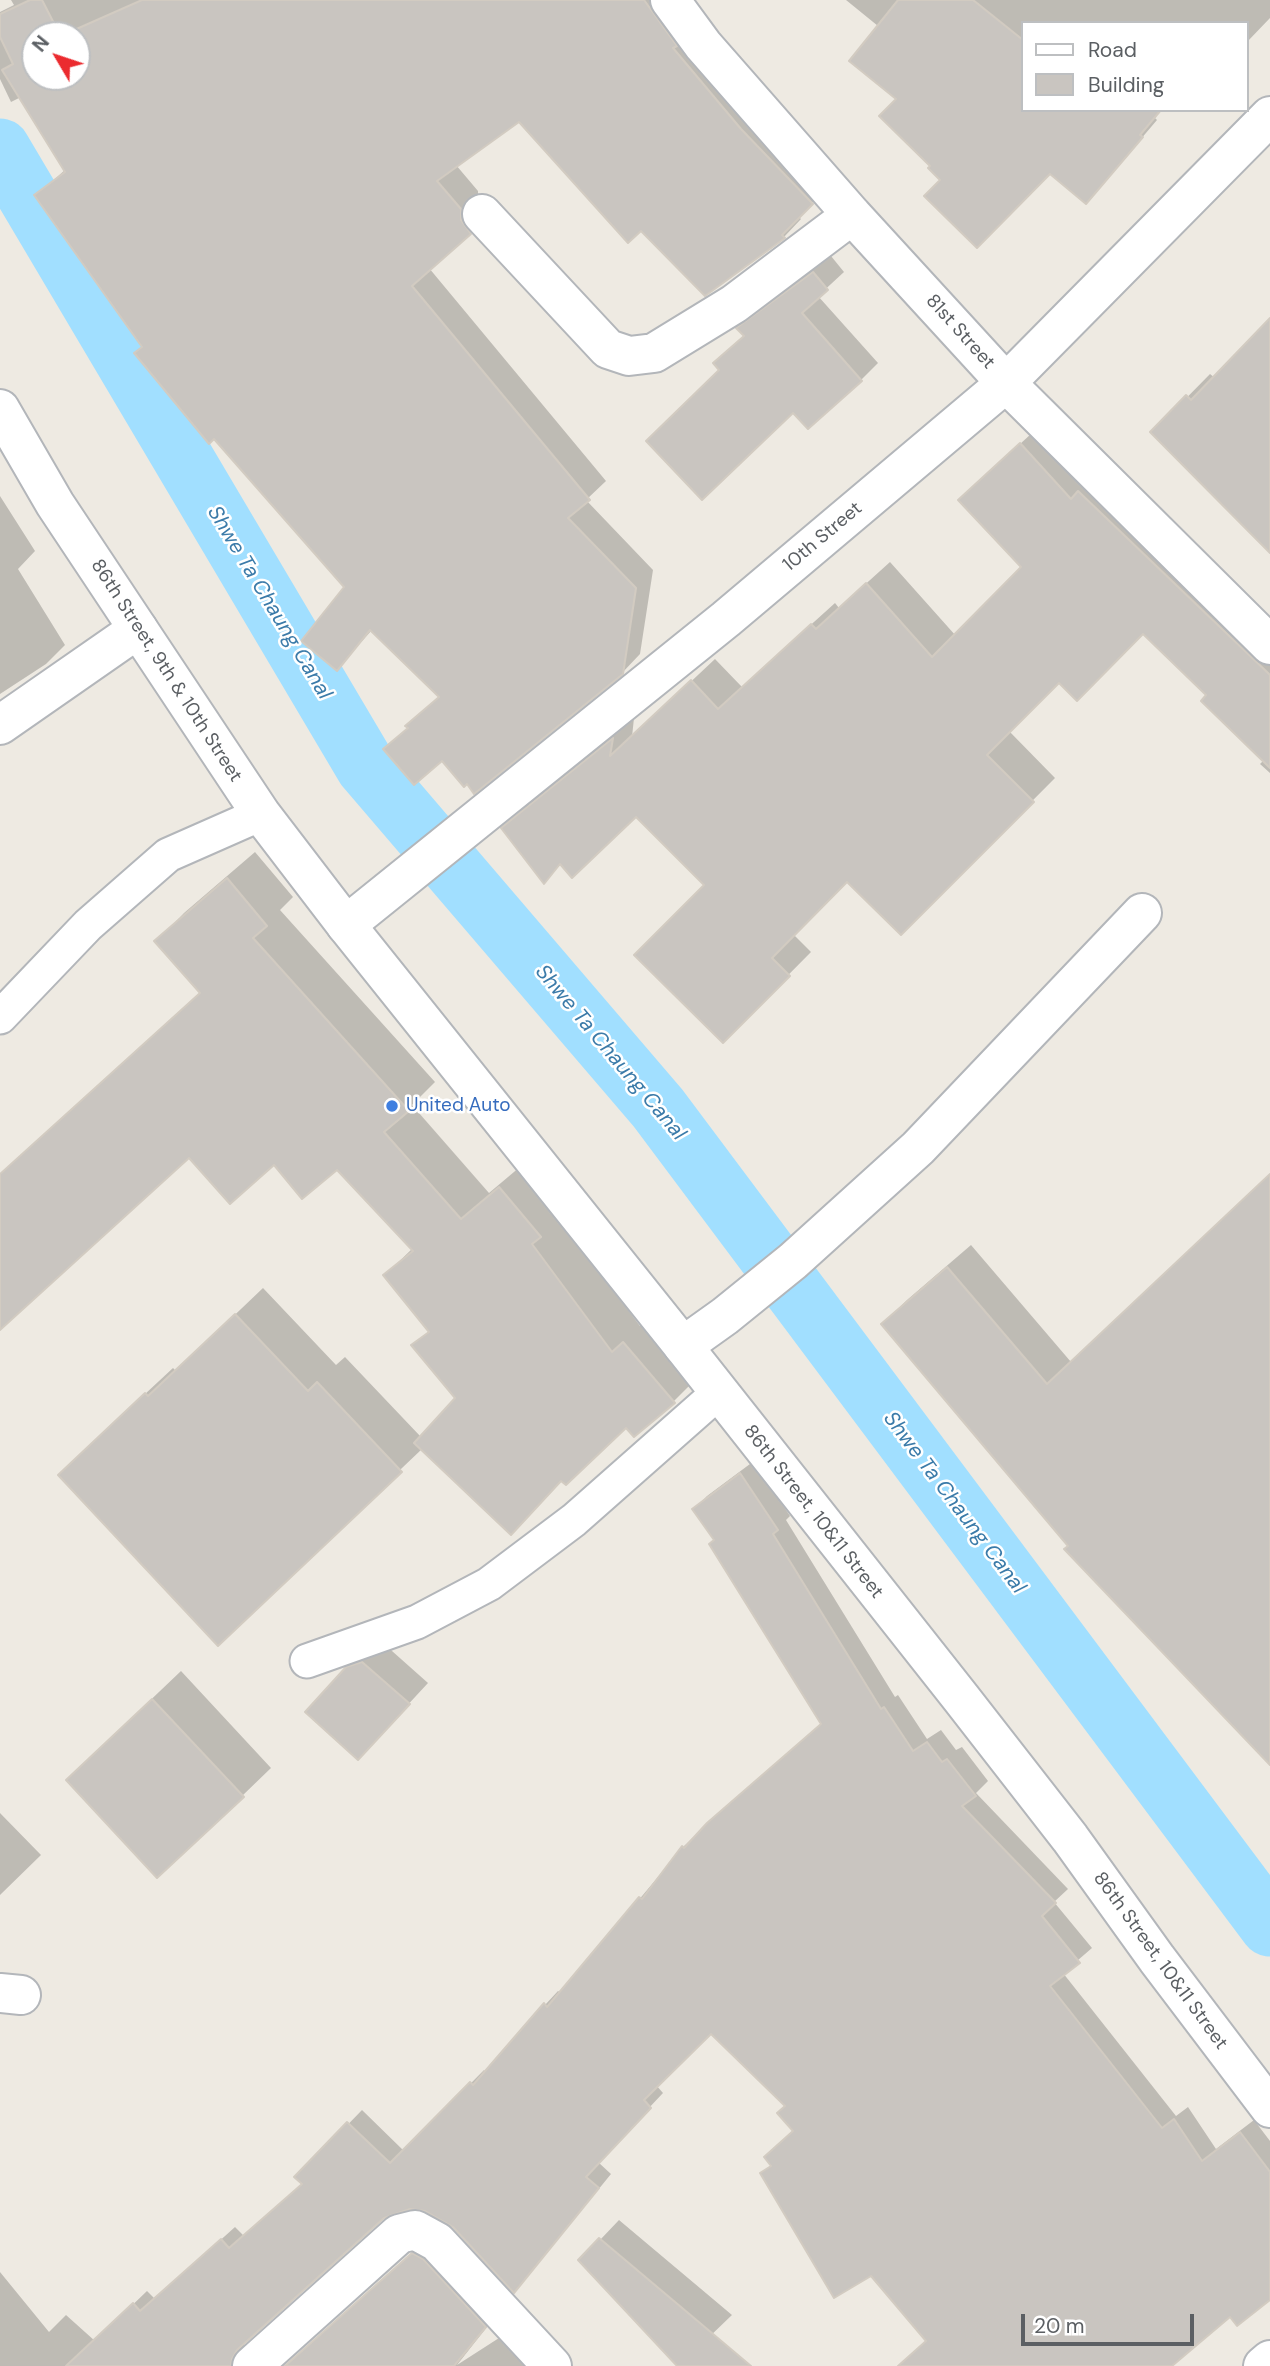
<!DOCTYPE html>
<html>
<head>
<meta charset="utf-8">
<style>
	body { margin:0 }
	#map { position:relative; width:1270px; height:2366px; overflow:hidden; background:#eeeae2; font-family:"DM Sans",sans-serif }
	canvas { display:block }
	.legend { position:absolute; left:1021px; top:21px; width:228px; height:91px; box-sizing:border-box; background:#fff; border:2px solid #bdbfc1; margin:0; padding:9px 12px; list-style:none; font-size:21px; color:#5b5f63 }
	.legend li { display:flex; align-items:center; gap:14px; height:35px }
	.legend b { width:35px; border:2px solid #bdbfc1 }
	.north { position:absolute; left:21px; top:21px; width:70px; height:70px; box-sizing:border-box; background:#fff; border:2px solid #bdbfc1; border-radius:50%; rotate:309deg; font-size:19px; font-weight:700; line-height:28px; text-align:center; color:#5b5f63 }
	.north::after { content:''; display:block; margin:auto; width:24px; height:32px; background:#eb2b2f; clip-path:polygon(50% 0,100% 100%,50% 72%,0 100%) }
	.scale { position:absolute; left:1021px; top:2314px; width:173px; height:32px; box-sizing:border-box; border:4px solid #5b5f63; border-top:0; padding-left:9px; font-size:21px; line-height:24px; white-space:nowrap; color:#5b5f63; -webkit-text-stroke:5px #fff; paint-order:stroke }
</style>
</head>
<body>
<div id="map">
<canvas width="1270" height="2366"></canvas>
<ul class="legend">
<li><b style="height:9px;background:#fff"></b>Road</li>
<li><b style="height:19px;background:#c9c5c0"></b>Building</li>
</ul>
<div class="north">N</div>
<div class="scale">20 m</div>
</div>
<script>
const g = document.querySelector('canvas').getContext('2d');
g.lineJoin = 'round';
function paint(path, color) {
  g.fillStyle = color;
  g.fill(path, 'evenodd');
}
function stroke(path, color, width, dash) {
  g.strokeStyle = color;
  g.lineWidth = width;
  g.lineCap = dash ? 'butt' : 'round';
  g.setLineDash(dash || []);
  g.stroke(path);
}
function drawText(font, color, halo, rows, align = 'center') {
  g.font = font + ' "DM Sans",sans-serif';
  g.lineWidth = 5;
  g.setLineDash([]);
  g.textBaseline = 'middle';
  g.strokeStyle = halo;
  g.fillStyle = color;
  for (const [text, x, y, turn = 0] of rows) {
    g.save();
    g.translate(x, y);
    g.rotate((+turn || 0) * Math.PI / 180);
    g.textAlign = isNaN(turn) ? turn : align;
    if (halo) g.strokeText(text, 0, 0);
    g.fillText(text, 0, 0);
    g.restore();
  }
}
const shadow = new Path2D(`
	M 11,0 L 675,0 L 830,185 L 798,216 L 801,219 L 784,237 L 641,229 L 519,119 L 456,165 L 478,191 L 478,201 L 488,215 L 429,268 L 606,481 L 586,500 L 653,570 L 640,654 L 622,673 L 442,759 L 386,749 L 441,695 L 372,630 L 337,669 L 346,587 L 168,352 L 37,195 L 66,169 L 21,97 L 11,102 L 0,79 L 0,12 L 14,5 ZM 35,35 L 77,35 L 77,77 L 35,77 Z
	M 846,0 L 1270,0 L 1270,18 L 1247,42 L 1247,23 L 1023,23 L 1023,110 L 1161,110 L 1155,118 L 1157,120 L 1101,186 L 1050,172 L 942,180 L 932,166 L 899,99 L 878,26 Z
	M 831,256 L 844,272 L 818,296 L 878,363 L 861,380 L 793,410 L 721,370 L 715,363 L 745,335 L 739,328 L 755,312 Z
	M 1270,320 L 1270,548 L 1153,432 L 1210,374 L 1215,378 Z
	M 1044,422 L 1270,630 L 1270,773 L 1260,764 L 1264,760 L 1233,732 L 1234,730 L 1209,695 L 1143,632 L 1059,680 L 1009,731 L 1055,778 L 901,933 L 848,880 L 793,934 L 811,952 L 723,1041 L 707,885 L 636,814 L 561,864 L 544,881 L 503,828 L 526,806 L 634,718 L 632,737 L 715,659 L 742,687 L 835,603 L 839,608 L 890,562 L 956,636 L 1024,567 L 983,478 Z
	M 0,496 L 35,551 L 18,569 L 65,645 L 46,664 L 0,694 Z
	M 255,852 L 293,897 L 280,910 L 435,1082 L 412,1105 L 489,1193 L 527,1161 L 559,1217 L 640,1326 L 651,1316 L 701,1374 L 674,1401 L 627,1425 L 562,1479 L 422,1449 L 218,1643 L 87,1448 L 173,1368 L 176,1371 L 263,1288 L 336,1365 L 345,1357 L 421,1437 L 457,1398 L 414,1346 L 430,1330 L 385,1275 L 413,1248 L 338,1168 L 189,1156 L 0,1328 L 0,1174 L 201,992 L 157,941 L 184,913 Z
	M 1270,1175 L 1270,1762 L 1070,1546 L 883,1324 L 907,1300 L 971,1245 L 1071,1362 Z
	M 754,1461 L 790,1516 L 786,1520 L 895,1697 L 898,1695 L 927,1739 L 941,1730 L 956,1750 L 962,1747 L 988,1781 L 976,1793 L 1068,1889 L 1054,1902 L 1092,1948 L 1063,1973 L 1176,2116 L 1188,2107 L 1216,2149 L 1254,2120 L 1270,2141 L 1270,2286 L 1231,2315 L 1172,2366 L 900,2366 L 927,2341 L 872,2273 L 762,2174 L 772,2164 L 794,2130 L 787,2106 L 711,2032 L 656,2085 L 663,2093 L 598,2162 L 611,2174 L 527,2277 L 514,2290 L 449,2221 L 426,2209 L 411,2207 L 384,2216 L 248,2337 L 244,2345 L 244,2357 L 248,2366 L 0,2366 L 0,2272 L 49,2332 L 66,2315 L 95,2341 L 147,2291 L 155,2299 L 235,2227 L 244,2236 L 304,2184 L 297,2177 L 362,2110 L 404,2151 L 484,2070 L 486,2072 L 545,2005 L 558,1991 L 561,1993 L 683,1847 L 722,1810 L 822,1723 L 716,1539 L 694,1509 L 707,1496 Z
	M 383,1643 L 428,1683 L 378,1737 L 348,1669 L 369,1648 Z
	M 181,1671 L 271,1768 L 242,1796 L 96,1752 Z
	M 0,1813 L 41,1855 L 0,1895 Z
	M 619,2220 L 732,2315 L 679,2366 L 581,2260 Z
	M 427,2241 L 498,2313 L 457,2365 L 513,2329 L 550,2366 L 286,2366 Z`);
const canal = new Path2D(`
	M 0,149 L 366,767 L 658,1108 L 1270,1926`);
const building = new Path2D(`
	M 30,0 L 42,0 L 60,35 L 35,35 L 35,77 L 77,77 L 77,35 L 63,35 L 142,0 L 644,0 L 677,46 L 673,48 L 741,129 L 813,204 L 782,235 L 785,238 L 705,296 L 641,231 L 628,243 L 519,122 L 437,181 L 461,209 L 461,220 L 471,234 L 412,286 L 590,500 L 568,518 L 636,588 L 623,674 L 474,794 L 467,784 L 464,787 L 442,761 L 414,785 L 383,749 L 408,728 L 405,726 L 439,697 L 370,630 L 337,671 L 301,641 L 344,587 L 214,439 L 209,444 L 134,353 L 142,347 L 34,195 L 65,172 L 2,70 L 13,64 L 0,37 L 0,14 Z
	M 898,0 L 973,0 L 1023,40 L 1023,110 L 1161,110 L 1140,135 L 1143,137 L 1086,204 L 1050,174 L 977,248 L 924,196 L 940,180 L 928,168 L 930,166 L 879,116 L 896,99 L 849,61 Z
	M 813,272 L 828,290 L 802,313 L 862,381 L 808,429 L 793,413 L 702,500 L 646,441 L 719,370 L 713,363 L 744,336 L 736,328 Z
	M 1270,318 L 1270,553 L 1150,432 L 1186,395 L 1191,400 Z
	M 1020,443 L 1071,499 L 1078,491 L 1270,675 L 1270,768 L 1201,701 L 1206,695 L 1143,634 L 1077,701 L 1059,683 L 987,755 L 1034,802 L 901,935 L 847,882 L 772,958 L 790,976 L 723,1043 L 634,955 L 704,885 L 636,817 L 572,878 L 560,864 L 544,884 L 501,828 L 613,738 L 610,756 L 691,680 L 718,709 L 811,624 L 816,629 L 866,583 L 932,657 L 1021,567 L 958,500 Z
	M 227,878 L 267,926 L 253,938 L 409,1111 L 384,1132 L 461,1219 L 499,1187 L 541,1237 L 532,1244 L 612,1352 L 623,1342 L 675,1403 L 634,1437 L 626,1428 L 566,1485 L 561,1481 L 511,1535 L 414,1443 L 455,1398 L 411,1345 L 429,1332 L 383,1275 L 413,1251 L 337,1170 L 302,1199 L 274,1165 L 230,1204 L 189,1158 L 0,1330 L 0,1174 L 200,993 L 154,941 Z
	M 1270,1174 L 1270,1765 L 1064,1549 L 1068,1546 L 881,1324 L 947,1267 L 1047,1384 Z
	M 235,1314 L 308,1391 L 317,1382 L 402,1472 L 218,1646 L 58,1475 L 145,1393 L 148,1396 Z
	M 740,1473 L 778,1530 L 773,1534 L 881,1709 L 884,1707 L 913,1751 L 927,1742 L 942,1762 L 947,1759 L 976,1796 L 962,1806 L 1056,1903 L 1042,1916 L 1080,1963 L 1050,1986 L 1162,2128 L 1174,2119 L 1202,2161 L 1240,2132 L 1270,2172 L 1270,2300 L 1237,2326 L 1230,2317 L 1172,2366 L 898,2366 L 926,2341 L 871,2276 L 834,2298 L 760,2173 L 771,2166 L 764,2157 L 793,2131 L 777,2113 L 785,2106 L 711,2034 L 644,2100 L 651,2108 L 586,2177 L 599,2188 L 514,2293 L 453,2227 L 425,2211 L 410,2209 L 384,2218 L 237,2350 L 232,2359 L 231,2366 L 66,2366 L 133,2303 L 140,2311 L 221,2239 L 229,2248 L 302,2184 L 294,2177 L 347,2122 L 390,2163 L 470,2082 L 473,2085 L 544,2003 L 547,2007 L 639,1897 L 642,1899 L 682,1846 L 684,1848 L 707,1823 L 821,1724 L 709,1544 L 714,1540 L 692,1509 Z
	M 362,1662 L 410,1704 L 358,1760 L 305,1712 L 346,1667 Z
	M 152,1699 L 244,1797 L 157,1878 L 66,1780 Z
	M 599,2238 L 751,2366 L 677,2366 L 578,2260 Z
	M 412,2253 L 423,2259 L 486,2327 L 454,2366 L 285,2366 Z`);
const service = new Path2D(`
	M 0,1017 L 88,925 L 168,855 L 261,814
	M 307,1661 L 417,1622 L 489,1584 L 574,1520 L 719,1392`);
const minor = new Path2D(`
	M 670,0 L 703,45 L 852,215 L 1006,383 L 1270,645
	M 482,214 L 608,349 L 629,356 L 654,353 L 734,304 L 852,215
	M 0,725 L 138,629
	M 346,925 L 726,619 L 1006,383 L 1270,116
	M 683,1346 L 725,1316 L 793,1261 L 918,1148 L 1142,913
	M 0,1993 L 21,1995
	M 252,2366 L 399,2234 L 415,2230 L 437,2242 L 552,2366
	M 1263,2366 L 1270,2360`);
const tertiary = new Path2D(`
	M 0,409 L 55,504 L 261,814 L 346,925 L 683,1346 L 961,1698 L 1070,1838 L 1157,1959 L 1270,2108`);
const markers = [
	[392,1106,7,"#3f7fe0"]
];
const streetNames = [
	["81st Street",960,332,48],
	["10th Street",823,537,-40],
	["86th Street, 9th & 10th Street",166,671,57],
	["86th Street, 10&11 Street",813,1512,52],
	["86th Street, 10&11 Street",1160,1961,54]
];
const shopNames = [
	["United Auto",406,1106]
];
const waterNames = [
	["Shwe Ta Chaung Canal",269,603,59],
	["Shwe Ta Chaung Canal",610,1053,50],
	["Shwe Ta Chaung Canal",954,1503,53]
];
paint(shadow, '#0003');
stroke(canal, '#a1dfff', 61);
paint(building, '#c9c5c0');
stroke(building, '#d2cbc1', 2);
stroke(service, '#b3b6ba', 37);
stroke(minor, '#b3b6ba', 42);
stroke(tertiary, '#b3b6ba', 42);
stroke(service, '#fff', 33);
stroke(minor, '#fff', 38);
stroke(tertiary, '#fff', 38);
for (const [x, y, r, color] of markers) {
  const dot = new Path2D();
  dot.arc(x, y, r, 0, 2 * Math.PI);
  g.fillStyle = color;
  g.fill(dot);
  stroke(dot, '#fff', 2.5);
}
drawText('19px', '#5b5f63', '#fff', streetNames);
drawText('19px', '#366cbe', '#fff', shopNames, 'left');
drawText('italic 21px', '#3b7ba9', '#fff', waterNames);
</script>
</body>
</html>
